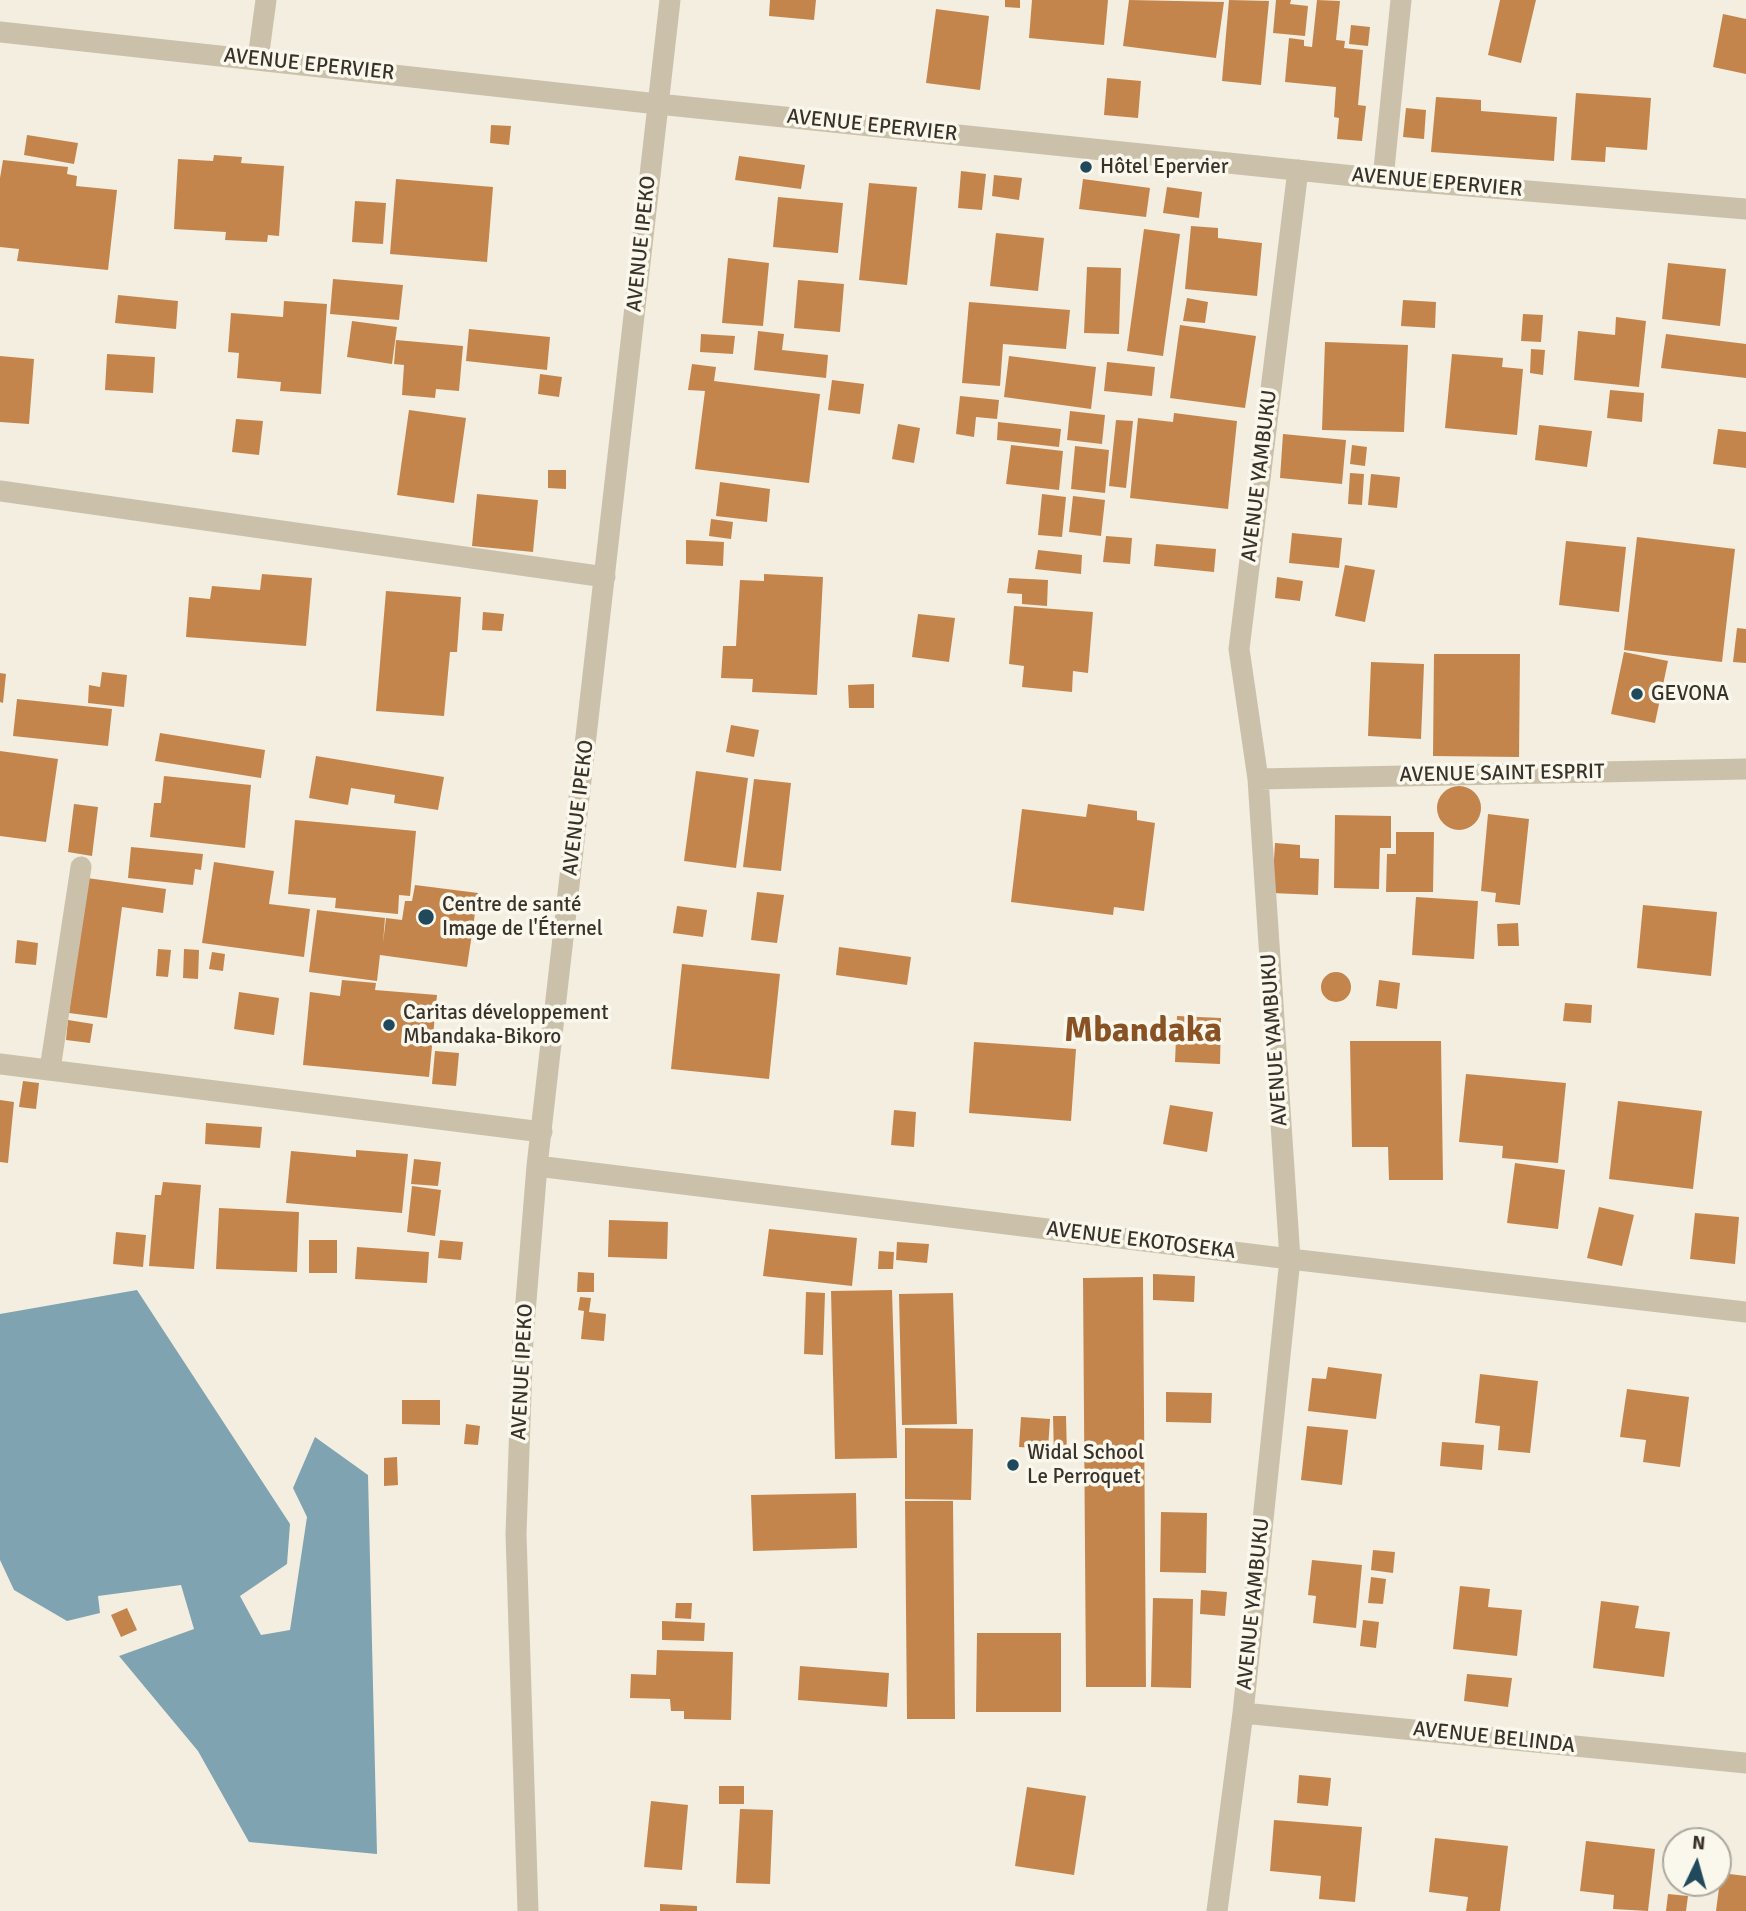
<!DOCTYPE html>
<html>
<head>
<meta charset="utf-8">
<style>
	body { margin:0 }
	#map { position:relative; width:1746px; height:1911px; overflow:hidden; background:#f3eee0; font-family:Signika,sans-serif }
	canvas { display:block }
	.north { position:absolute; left:1662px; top:1827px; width:70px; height:70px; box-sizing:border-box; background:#faf7ec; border:2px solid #ada89e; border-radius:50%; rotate:5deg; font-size:19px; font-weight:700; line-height:28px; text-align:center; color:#39322a }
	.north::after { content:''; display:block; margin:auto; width:24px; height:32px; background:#20495b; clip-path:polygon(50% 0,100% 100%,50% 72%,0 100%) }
</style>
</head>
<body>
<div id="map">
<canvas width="1746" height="1911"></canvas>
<div class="north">N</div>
</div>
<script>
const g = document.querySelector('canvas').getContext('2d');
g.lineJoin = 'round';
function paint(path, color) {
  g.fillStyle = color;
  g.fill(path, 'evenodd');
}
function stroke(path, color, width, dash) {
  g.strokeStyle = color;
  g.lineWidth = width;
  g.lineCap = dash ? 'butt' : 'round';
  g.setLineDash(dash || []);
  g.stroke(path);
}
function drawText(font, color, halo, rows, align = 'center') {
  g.font = font + ' Signika,sans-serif';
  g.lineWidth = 7;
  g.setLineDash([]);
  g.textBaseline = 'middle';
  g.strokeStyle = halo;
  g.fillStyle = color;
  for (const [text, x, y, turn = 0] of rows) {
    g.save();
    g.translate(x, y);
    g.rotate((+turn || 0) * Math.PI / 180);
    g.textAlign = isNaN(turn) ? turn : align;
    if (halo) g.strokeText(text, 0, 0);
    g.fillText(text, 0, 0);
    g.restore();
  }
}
const water = new Path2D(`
	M 137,1290 L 290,1524 L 287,1564 L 240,1596 L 261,1635 L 290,1630 L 307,1517 L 293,1488 L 315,1437 L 368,1475 L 377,1854 L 249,1842 L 198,1751 L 119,1656 L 194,1629 L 181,1585 L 98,1596 L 100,1613 L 67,1621 L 14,1590 L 0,1560 L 0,1314 Z`);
const building = new Path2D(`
	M 770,0 L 816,0 L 814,20 L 769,16 Z
	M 1005,0 L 1020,0 L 1020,8 L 1005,7 Z
	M 1032,0 L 1108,0 L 1104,45 L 1029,38 Z
	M 1129,0 L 1224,2 L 1216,58 L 1123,46 Z
	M 1229,0 L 1269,1 L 1261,85 L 1222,81 Z
	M 1276,0 L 1291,0 L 1290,4 L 1308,6 L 1305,36 L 1273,33 Z
	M 1317,0 L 1340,1 L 1336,40 L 1345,41 L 1344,48 L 1363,50 L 1358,105 L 1366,106 L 1362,141 L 1337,139 L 1339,118 L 1334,117 L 1336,87 L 1285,82 L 1289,38 L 1304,40 L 1304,46 L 1312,47 Z
	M 1500,0 L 1536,0 L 1521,63 L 1488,55 Z
	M 936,9 L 989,16 L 980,90 L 926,83 Z
	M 1723,14 L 1746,19 L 1746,74 L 1713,67 Z
	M 1351,25 L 1370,27 L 1368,46 L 1349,44 Z
	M 1107,78 L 1141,81 L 1138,118 L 1104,115 Z
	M 1576,93 L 1651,98 L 1647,150 L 1606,147 L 1605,162 L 1571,160 Z
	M 1436,97 L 1481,100 L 1481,111 L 1557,117 L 1554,161 L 1431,152 Z
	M 1406,108 L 1426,110 L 1424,139 L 1403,137 Z
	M 491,125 L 511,126 L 509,145 L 490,143 Z
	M 27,135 L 78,143 L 74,164 L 24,155 Z
	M 214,155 L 242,157 L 241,163 L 284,166 L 279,236 L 268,235 L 267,242 L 225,240 L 226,232 L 174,229 L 178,159 L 213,161 Z
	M 739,156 L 805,165 L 801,189 L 735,180 Z
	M 3,160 L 68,167 L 67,174 L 77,176 L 76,186 L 117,190 L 108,270 L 17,261 L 19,249 L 0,247 L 0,178 Z
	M 961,171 L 986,174 L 982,210 L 958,208 Z
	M 994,175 L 1022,178 L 1019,200 L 992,196 Z
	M 396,179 L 493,187 L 487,262 L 390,254 Z
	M 1083,179 L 1150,188 L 1146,217 L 1079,209 Z
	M 869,183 L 917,187 L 907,285 L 859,280 Z
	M 1167,187 L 1202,192 L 1199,218 L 1163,213 Z
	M 778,197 L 843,203 L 838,253 L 773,247 Z
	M 355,201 L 386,203 L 383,244 L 352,242 Z
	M 1191,226 L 1218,228 L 1218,238 L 1262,243 L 1257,296 L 1185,289 Z
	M 1144,229 L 1180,234 L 1163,356 L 1127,351 Z
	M 996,233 L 1044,238 L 1038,291 L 990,286 Z
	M 728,258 L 769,263 L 763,326 L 722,323 Z
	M 1668,263 L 1726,269 L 1720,326 L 1662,319 Z
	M 1087,267 L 1121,268 L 1119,334 L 1084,333 Z
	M 333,279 L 403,285 L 399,320 L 330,314 Z
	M 798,280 L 844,284 L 840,332 L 794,328 Z
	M 118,295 L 178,301 L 176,329 L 115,323 Z
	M 1187,298 L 1208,302 L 1205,323 L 1183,321 Z
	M 1403,300 L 1436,302 L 1435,328 L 1401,326 Z
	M 284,301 L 327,304 L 321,394 L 280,391 L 281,382 L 237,378 L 239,353 L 228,352 L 231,313 L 283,317 Z
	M 969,302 L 1070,310 L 1066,349 L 1003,344 L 1000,386 L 962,383 Z
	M 1523,314 L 1543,315 L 1541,342 L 1521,341 Z
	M 1616,317 L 1646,321 L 1639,387 L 1574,380 L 1578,331 L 1615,335 Z
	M 352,321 L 397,327 L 392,364 L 347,357 Z
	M 1180,325 L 1256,336 L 1245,408 L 1170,398 Z
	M 469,329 L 550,337 L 547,370 L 466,361 Z
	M 758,331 L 784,334 L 782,350 L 828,355 L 826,378 L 754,370 Z
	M 701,334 L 735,336 L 733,354 L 700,352 Z
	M 1666,334 L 1746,344 L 1746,378 L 1661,368 Z
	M 396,340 L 463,346 L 459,391 L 436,389 L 435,398 L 402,395 L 404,365 L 394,364 Z
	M 1325,342 L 1408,345 L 1404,432 L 1322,430 Z
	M 1531,349 L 1545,350 L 1543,375 L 1530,373 Z
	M 107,354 L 155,357 L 153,393 L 105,390 Z
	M 1452,354 L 1503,358 L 1502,367 L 1523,369 L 1517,435 L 1445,428 Z
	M 0,356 L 34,359 L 29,424 L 0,422 Z
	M 1009,356 L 1096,367 L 1091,409 L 1004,397 Z
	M 1107,362 L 1155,367 L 1152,396 L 1104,391 Z
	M 692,364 L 716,367 L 714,381 L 820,394 L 809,483 L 695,469 L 705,391 L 688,390 Z
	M 540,374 L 562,377 L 559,397 L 538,394 Z
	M 832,380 L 864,384 L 860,414 L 828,410 Z
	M 1610,390 L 1644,393 L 1642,422 L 1607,418 Z
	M 960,396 L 999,400 L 997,419 L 976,417 L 974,437 L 956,434 Z
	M 409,410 L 466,418 L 454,503 L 397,495 Z
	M 1070,411 L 1105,415 L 1102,444 L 1067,440 Z
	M 1174,413 L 1237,421 L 1228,509 L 1130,498 L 1138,418 L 1173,422 Z
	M 236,419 L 263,421 L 259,455 L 232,452 Z
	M 1116,420 L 1133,421 L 1126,488 L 1109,486 Z
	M 998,422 L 1061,429 L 1059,447 L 997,440 Z
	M 898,424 L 920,428 L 914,463 L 892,459 Z
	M 1539,425 L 1592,431 L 1587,467 L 1535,460 Z
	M 1718,429 L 1746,432 L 1746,468 L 1713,464 Z
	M 1283,434 L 1346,440 L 1342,484 L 1280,478 Z
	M 1011,445 L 1063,451 L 1059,490 L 1006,484 Z
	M 1352,445 L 1367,447 L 1365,466 L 1350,464 Z
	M 1075,446 L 1109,450 L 1105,493 L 1071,489 Z
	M 548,470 L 566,470 L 566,489 L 548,488 Z
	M 1350,473 L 1364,474 L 1362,505 L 1348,504 Z
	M 1371,474 L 1400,477 L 1397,508 L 1368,505 Z
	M 720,482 L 770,489 L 767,522 L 716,516 Z
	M 477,494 L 538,500 L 533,552 L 472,546 Z
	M 1042,494 L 1066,497 L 1062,537 L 1038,535 Z
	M 1073,496 L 1105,500 L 1101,536 L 1069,532 Z
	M 711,519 L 733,522 L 731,539 L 709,536 Z
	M 1292,533 L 1342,538 L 1339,568 L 1289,563 Z
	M 1106,536 L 1132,538 L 1130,564 L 1103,562 Z
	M 1637,537 L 1735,549 L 1722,662 L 1624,650 Z
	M 686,540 L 724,542 L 723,566 L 686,564 Z
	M 1566,541 L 1626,547 L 1619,612 L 1559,605 Z
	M 1156,544 L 1216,549 L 1214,572 L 1154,566 Z
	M 1038,550 L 1082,555 L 1081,574 L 1035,569 Z
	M 1345,565 L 1375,570 L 1365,622 L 1335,616 Z
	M 262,574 L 312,578 L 306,646 L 186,637 L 189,597 L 210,599 L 212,586 L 260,590 Z
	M 764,574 L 823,577 L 817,695 L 752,692 L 753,679 L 721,678 L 723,646 L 736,646 L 740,580 L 764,581 Z
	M 1277,577 L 1303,581 L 1300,601 L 1275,598 Z
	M 1009,578 L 1048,580 L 1047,606 L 1022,604 L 1022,594 L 1007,593 Z
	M 386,591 L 461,597 L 457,652 L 450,652 L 444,716 L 376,711 Z
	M 1014,606 L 1093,612 L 1088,673 L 1073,671 L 1072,692 L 1022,687 L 1024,666 L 1009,664 Z
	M 483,612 L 504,614 L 502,631 L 482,630 Z
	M 918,614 L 955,618 L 949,662 L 912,657 Z
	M 1737,628 L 1746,629 L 1746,663 L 1733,662 Z
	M 1624,652 L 1668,661 L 1655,723 L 1611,714 Z
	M 1434,654 L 1520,654 L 1519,757 L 1433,756 Z
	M 1371,662 L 1424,664 L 1421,739 L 1368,736 Z
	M 102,672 L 127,675 L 124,707 L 88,703 L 89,685 L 100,687 Z
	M 0,673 L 6,674 L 3,703 L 0,702 Z
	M 874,684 L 874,708 L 849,708 L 848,685 Z
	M 17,699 L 112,709 L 108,746 L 13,736 Z
	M 731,725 L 759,730 L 754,757 L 726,752 Z
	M 160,733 L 265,750 L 261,778 L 155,761 Z
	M 0,751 L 58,759 L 46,842 L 0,836 Z
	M 316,756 L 444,777 L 438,810 L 394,803 L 395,795 L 351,788 L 348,805 L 309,798 Z
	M 696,771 L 748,778 L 736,868 L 684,861 Z
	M 164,776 L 251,785 L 245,848 L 150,837 L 154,803 L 161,803 Z
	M 754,779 L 791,783 L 781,871 L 743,867 Z
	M1437 808a22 22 0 1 1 44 0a22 22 0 1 1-44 0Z
	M 74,804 L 98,807 L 92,856 L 68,852 Z
	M 1088,804 L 1137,811 L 1137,820 L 1155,823 L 1144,911 L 1114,907 L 1113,915 L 1011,902 L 1022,809 L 1086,817 Z
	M 1488,814 L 1529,819 L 1520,905 L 1495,902 L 1496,893 L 1481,891 Z
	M 1335,815 L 1391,816 L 1391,848 L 1380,848 L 1379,889 L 1334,888 Z
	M 295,820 L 416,831 L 410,896 L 399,895 L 398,914 L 335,908 L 336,898 L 288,894 Z
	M 1396,832 L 1434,832 L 1433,892 L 1386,892 L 1387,854 L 1396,854 Z
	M 1275,843 L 1300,845 L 1300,858 L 1319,859 L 1318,895 L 1272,893 Z
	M 131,847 L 203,854 L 201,870 L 195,869 L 193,885 L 128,878 Z
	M 214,862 L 274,871 L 269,904 L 310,909 L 304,957 L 202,943 Z
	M 87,878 L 166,889 L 163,913 L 122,907 L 107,1018 L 69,1013 Z
	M 415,885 L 478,893 L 467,967 L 380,955 L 377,981 L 309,972 L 317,910 L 385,918 L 383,943 L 386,918 L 402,920 L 405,901 L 412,901 Z
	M 757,892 L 784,895 L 777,943 L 751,940 Z
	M 1416,897 L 1478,901 L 1474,959 L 1412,955 Z
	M 1643,905 L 1717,912 L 1711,976 L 1637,968 Z
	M 677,906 L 707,910 L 703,937 L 673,933 Z
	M 1518,923 L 1519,946 L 1498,946 L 1497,924 Z
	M 17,940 L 38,943 L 36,965 L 15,963 Z
	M 839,947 L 911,957 L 907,985 L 836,975 Z
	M 158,949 L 171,950 L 168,977 L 156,976 Z
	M 184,949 L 199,950 L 198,979 L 183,978 Z
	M 212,952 L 225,954 L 223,971 L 209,969 Z
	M 682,964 L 780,974 L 769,1079 L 671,1069 Z
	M1321 987a15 15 0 1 1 30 0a15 15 0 1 1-30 0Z
	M 342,980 L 376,983 L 375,990 L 437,995 L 429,1077 L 303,1065 L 310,992 L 340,996 Z
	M 1379,980 L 1400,983 L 1397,1009 L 1376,1006 Z
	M 239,992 L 279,998 L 274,1035 L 234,1029 Z
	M 1565,1003 L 1592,1005 L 1591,1023 L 1563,1021 Z
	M 1177,1016 L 1221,1018 L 1220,1064 L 1175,1062 Z
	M 68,1020 L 93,1024 L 90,1043 L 66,1040 Z
	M 1350,1041 L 1441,1041 L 1443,1180 L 1389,1180 L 1388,1147 L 1352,1147 Z
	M 974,1042 L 1076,1049 L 1071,1121 L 969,1113 Z
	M 435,1051 L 459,1053 L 456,1086 L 432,1084 Z
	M 1466,1074 L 1566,1083 L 1558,1163 L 1502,1158 L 1503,1146 L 1459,1142 Z
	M 23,1081 L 39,1083 L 36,1109 L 19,1107 Z
	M 0,1100 L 14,1102 L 8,1163 L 0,1162 Z
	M 1618,1101 L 1702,1111 L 1693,1189 L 1609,1179 Z
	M 1170,1105 L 1213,1112 L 1207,1152 L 1163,1144 Z
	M 894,1110 L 916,1112 L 914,1147 L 891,1145 Z
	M 206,1123 L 262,1127 L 260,1148 L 205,1144 Z
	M 356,1150 L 408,1154 L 402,1213 L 286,1203 L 291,1151 L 356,1157 Z
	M 414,1159 L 441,1162 L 438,1186 L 411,1184 Z
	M 1515,1163 L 1565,1170 L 1558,1229 L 1507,1223 Z
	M 163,1182 L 201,1185 L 194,1269 L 149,1266 L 155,1195 L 161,1195 Z
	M 412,1186 L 441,1190 L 435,1236 L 407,1232 Z
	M 1599,1207 L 1634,1215 L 1622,1266 L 1587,1258 Z
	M 219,1208 L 299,1212 L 297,1272 L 216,1269 Z
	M 1695,1213 L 1739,1217 L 1735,1264 L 1690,1259 Z
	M 609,1220 L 668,1222 L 667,1259 L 608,1257 Z
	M 769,1229 L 857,1238 L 852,1286 L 763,1276 Z
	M 116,1232 L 146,1235 L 143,1267 L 113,1264 Z
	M 309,1240 L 337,1240 L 337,1273 L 309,1273 Z
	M 440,1240 L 463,1242 L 461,1260 L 438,1258 Z
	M 897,1242 L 929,1244 L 927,1263 L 896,1260 Z
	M 357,1247 L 429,1252 L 427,1283 L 355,1279 Z
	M 879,1251 L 894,1252 L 893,1269 L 878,1269 Z
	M 578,1272 L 594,1273 L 594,1292 L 577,1292 Z
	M 1153,1274 L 1195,1276 L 1194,1302 L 1153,1300 Z
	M 1143,1277 L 1146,1687 L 1086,1687 L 1083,1278 Z
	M 892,1290 L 897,1458 L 835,1459 L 831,1291 Z
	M 806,1292 L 825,1293 L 823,1355 L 804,1354 Z
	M 953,1293 L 957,1424 L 902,1425 L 899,1294 Z
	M 580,1297 L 591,1298 L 589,1312 L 606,1314 L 604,1341 L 581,1339 L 584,1311 L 578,1310 Z
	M 1328,1367 L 1382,1374 L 1376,1419 L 1308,1411 L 1312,1378 L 1326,1379 Z
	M 1480,1374 L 1538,1381 L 1530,1453 L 1498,1450 L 1500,1426 L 1475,1423 Z
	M 1627,1389 L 1689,1397 L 1680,1467 L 1643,1462 L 1646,1440 L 1620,1437 Z
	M 1166,1392 L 1212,1393 L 1211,1423 L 1166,1422 Z
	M 402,1400 L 440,1400 L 440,1425 L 402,1424 Z
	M 1053,1416 L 1066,1416 L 1067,1456 L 1054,1457 Z
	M 1021,1417 L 1050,1419 L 1048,1449 L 1019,1447 Z
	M 466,1424 L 480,1426 L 478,1445 L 464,1444 Z
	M 1307,1426 L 1348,1430 L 1342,1485 L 1301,1480 Z
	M 905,1428 L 973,1429 L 971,1500 L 905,1499 Z
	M 1442,1442 L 1484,1445 L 1482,1470 L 1440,1466 Z
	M 397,1457 L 398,1485 L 384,1486 L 384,1458 Z
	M 856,1493 L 857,1548 L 753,1551 L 751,1495 Z
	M 905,1501 L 953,1501 L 955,1719 L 907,1719 Z
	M 1161,1512 L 1207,1513 L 1206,1573 L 1160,1572 Z
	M 1373,1550 L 1395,1552 L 1393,1573 L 1371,1570 Z
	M 1312,1560 L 1362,1565 L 1356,1628 L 1313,1623 L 1316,1596 L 1308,1595 Z
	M 1371,1577 L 1386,1579 L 1383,1604 L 1368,1603 Z
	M 1460,1586 L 1490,1589 L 1488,1607 L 1522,1610 L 1517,1656 L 1453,1649 Z
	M 1201,1590 L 1227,1592 L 1225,1616 L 1200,1614 Z
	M 1153,1598 L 1193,1599 L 1191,1688 L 1151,1687 Z
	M 1601,1601 L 1639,1606 L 1635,1628 L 1670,1632 L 1664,1677 L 1593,1668 Z
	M 676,1603 L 692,1603 L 691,1619 L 675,1618 Z
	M 127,1608 L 137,1630 L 121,1637 L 111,1615 Z
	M 1363,1620 L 1379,1622 L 1376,1648 L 1360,1646 Z
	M 662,1621 L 705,1623 L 704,1641 L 662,1640 Z
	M 977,1633 L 1061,1633 L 1061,1712 L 976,1712 Z
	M 657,1650 L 733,1652 L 731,1720 L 684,1719 L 684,1711 L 671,1711 L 670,1699 L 630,1698 L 631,1674 L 656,1675 Z
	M 800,1666 L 889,1673 L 887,1707 L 798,1700 Z
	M 1467,1674 L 1512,1678 L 1508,1707 L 1464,1701 Z
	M 1299,1775 L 1331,1778 L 1328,1806 L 1297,1803 Z
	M 719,1786 L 744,1786 L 744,1804 L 719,1804 Z
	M 1027,1787 L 1086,1796 L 1074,1875 L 1015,1866 Z
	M 651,1801 L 688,1805 L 682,1870 L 644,1867 Z
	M 740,1809 L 773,1810 L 770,1884 L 736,1883 Z
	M 1274,1820 L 1362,1827 L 1355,1902 L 1319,1899 L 1321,1876 L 1270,1871 Z
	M 1435,1838 L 1508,1846 L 1500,1911 L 1466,1911 L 1468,1897 L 1429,1892 Z
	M 1586,1841 L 1655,1849 L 1648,1911 L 1613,1909 L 1614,1895 L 1580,1891 Z
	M 1721,1873 L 1746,1876 L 1746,1911 L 1716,1911 Z
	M 1668,1894 L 1688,1896 L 1686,1911 L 1666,1911 Z
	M 660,1904 L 697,1906 L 697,1911 L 660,1911 Z`);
const minor = new Path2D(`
	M 0,32 L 658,104 L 1383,179 L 1746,209
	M 258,59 L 266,0
	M 1383,179 L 1401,0
	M 0,491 L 605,577
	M 1258,779 L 1746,769
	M 0,1064 L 542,1132
	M 50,1069 L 81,867
	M 537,1166 L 1290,1259 L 1746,1312
	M 1243,1713 L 1746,1763
	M 528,1911 L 516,1534 L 523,1338 L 537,1166 L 670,0
	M 1217,1911 L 1243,1713 L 1290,1259 L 1258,779 L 1239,649 L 1298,170`);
const markers = [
	[1086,167,7,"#20495b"],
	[1637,694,7,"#20495b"],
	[426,917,9,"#20495b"],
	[389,1025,7,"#20495b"],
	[1013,1465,7,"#20495b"]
];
const streetNames = [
	["AVENUE EPERVIER",309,65,6],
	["AVENUE EPERVIER",872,126,6],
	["AVENUE EPERVIER",1437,183,5],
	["AVENUE IPEKO",642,244,-84],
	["AVENUE YAMBUKU",1260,476,-83],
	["AVENUE SAINT ESPRIT",1502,774,-1],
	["AVENUE IPEKO",579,808,-83],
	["AVENUE YAMBUKU",1275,1040,-94],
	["AVENUE EKOTOSEKA",1141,1241,7],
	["AVENUE IPEKO",523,1372,-87],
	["AVENUE YAMBUKU",1254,1604,-84],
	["AVENUE BELINDA",1494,1738,6]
];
const poiNames = [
	["Hôtel Epervier",1100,167],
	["GEVONA",1651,694],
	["Centre de santé",442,905],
	["Image de l'Éternel",442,929],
	["Caritas développement",403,1013],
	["Mbandaka-Bikoro",403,1037],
	["Widal School",1027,1453],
	["Le Perroquet",1027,1477]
];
const townNames = [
	["Mbandaka",1143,1032]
];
paint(water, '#7fa3b0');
paint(building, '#c4854c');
stroke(minor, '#cbc1ab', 21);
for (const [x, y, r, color] of markers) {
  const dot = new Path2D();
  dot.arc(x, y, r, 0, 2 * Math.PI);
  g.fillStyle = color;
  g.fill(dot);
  stroke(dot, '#faf7ec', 2.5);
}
drawText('21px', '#39322a', '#faf7ec', streetNames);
drawText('21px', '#39322a', '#faf7ec', poiNames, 'left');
drawText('bold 35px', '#885224', '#faf7ec', townNames);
</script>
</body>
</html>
